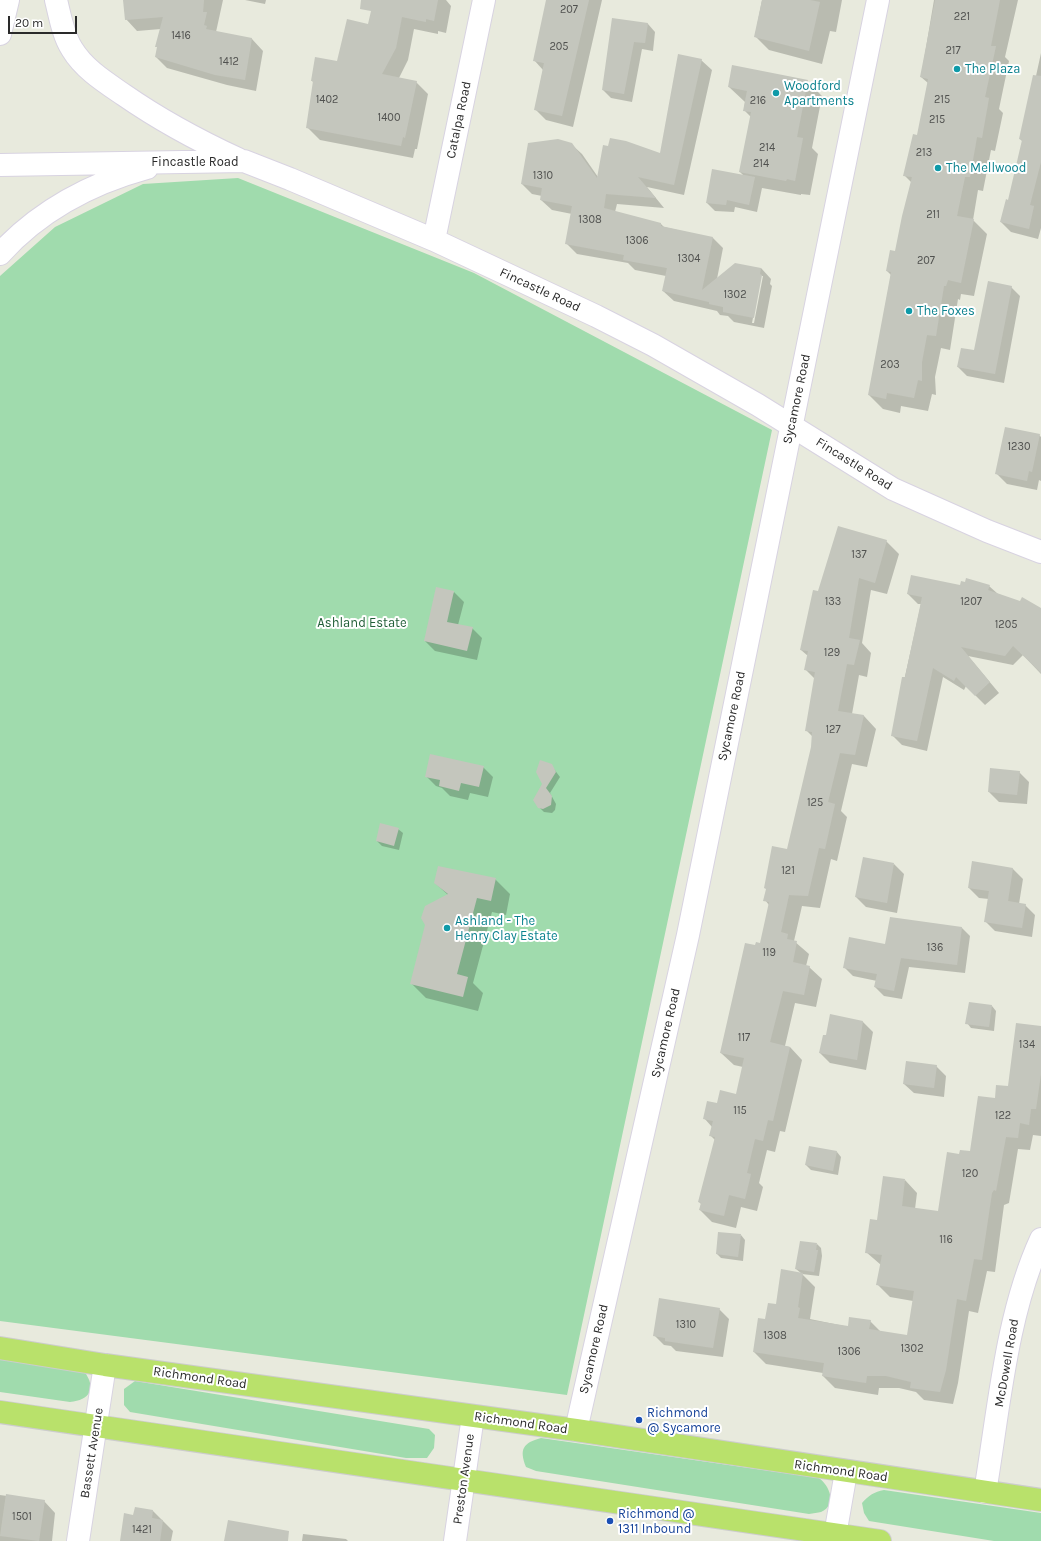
<!DOCTYPE html>
<html>
<head>
<meta charset="utf-8">
<style>
	body { margin:0 }
	#map { position:relative; width:1041px; height:1541px; overflow:hidden; background:#e8eadd; font-family:Karla,sans-serif }
	canvas { display:block }
	.scale { position:absolute; left:8px; top:16px; width:69px; height:18px; box-sizing:border-box; border:2px solid #2a2a2a; border-top:0; padding-left:5px; font-size:12px; line-height:14px; white-space:nowrap; color:#2a2a2a; -webkit-text-stroke:3px #fff; paint-order:stroke }
</style>
</head>
<body>
<div id="map">
<canvas width="1041" height="1541"></canvas>
<div class="scale">20 m</div>
</div>
<script>
const g = document.querySelector('canvas').getContext('2d');
g.lineJoin = 'round';
function paint(path, color) {
  g.fillStyle = color;
  g.fill(path, 'evenodd');
}
function stroke(path, color, width, dash) {
  g.strokeStyle = color;
  g.lineWidth = width;
  g.lineCap = dash ? 'butt' : 'round';
  g.setLineDash(dash || []);
  g.stroke(path);
}
function drawText(font, color, halo, rows, align = 'center') {
  g.font = font + ' Karla,sans-serif';
  g.lineWidth = 4;
  g.setLineDash([]);
  g.textBaseline = 'middle';
  g.strokeStyle = halo;
  g.fillStyle = color;
  for (const [text, x, y, turn = 0] of rows) {
    g.save();
    g.translate(x, y);
    g.rotate((+turn || 0) * Math.PI / 180);
    g.textAlign = isNaN(turn) ? turn : align;
    if (halo) g.strokeText(text, 0, 0);
    g.fillText(text, 0, 0);
    g.restore();
  }
}
const green = new Path2D(`
	M 238,178 L 474,273 L 772,430 L 567,1395 L 0,1321 L 0,276 L 55,227 L 143,184 Z
	M 0,1358 L 84,1371 C 97,1389 90,1400 70,1402 L 0,1392 Z
	M 135,1381 L 429,1429 L 435,1435 L 434,1448 L 427,1458 L 406,1458 L 130,1412 L 124,1405 L 124,1389 Z
	M 541,1438 L 819,1478 C 829,1485 838,1505 821,1512 C 818,1513 813,1513 809,1514 L 536,1471 L 526,1467 C 519,1449 523,1443 541,1438 Z
	M 884,1490 L 1041,1513 L 1041,1541 L 994,1541 L 869,1521 L 864,1513 L 862,1503 C 869,1495 874,1492 884,1490 Z`);
const shadow = new Path2D(`
	M 124,0 L 223,0 L 216,32 L 252,39 L 263,51 L 256,91 L 227,85 L 167,68 L 156,57 L 161,29 L 137,31 L 126,19 Z
	M 245,0 L 266,0 L 265,4 Z
	M 374,0 L 446,0 L 451,6 L 446,33 L 438,31 L 438,34 L 414,29 L 408,60 L 399,78 L 416,82 L 428,94 L 417,149 L 415,149 L 413,158 L 320,140 L 307,127 L 314,83 L 312,81 L 338,62 L 369,25 Z
	M 547,0 L 602,0 L 573,127 L 546,120 L 535,109 L 543,70 L 534,60 Z
	M 762,0 L 842,0 L 836,32 L 830,31 L 822,64 L 769,50 L 755,36 Z
	M 934,0 L 1018,0 L 1005,57 L 1009,61 L 999,109 L 1003,113 L 995,151 L 991,150 L 983,191 L 978,190 L 973,220 L 987,234 L 974,296 L 961,294 L 960,300 L 958,299 L 950,350 L 941,348 L 935,377 L 936,395 L 932,394 L 928,411 L 901,406 L 900,413 L 883,409 L 869,395 L 891,275 L 887,271 L 896,252 L 912,183 L 904,175 L 918,136 L 928,83 L 921,77 Z
	M 613,20 L 648,24 L 655,32 L 653,51 L 642,49 L 632,102 L 611,98 L 603,90 Z
	M 1041,53 L 1041,228 L 1038,239 L 1011,232 L 1001,222 L 1009,201 L 1023,142 L 1020,139 L 1031,99 Z
	M 701,60 L 712,70 L 684,195 L 647,187 L 664,208 L 617,204 L 615,212 L 661,224 L 664,227 L 713,238 L 723,248 L 717,279 L 761,268 L 771,279 L 770,284 L 772,286 L 764,328 L 734,322 L 728,316 L 720,315 L 717,311 L 674,301 L 663,291 L 666,276 L 635,270 L 628,263 L 577,254 L 567,244 L 572,214 L 552,210 L 541,200 L 542,196 L 532,194 L 522,184 L 571,144 L 582,154 L 598,177 L 661,154 ZM 761,276 L 763,276 L 754,323 L 752,323 Z
	M 807,81 L 822,96 L 812,148 L 818,154 L 810,195 L 801,194 L 801,195 L 762,188 L 757,212 L 735,207 L 734,212 L 715,211 L 707,203 L 744,176 L 740,172 L 751,117 L 744,110 L 745,102 L 729,87 Z
	M 1011,287 L 1020,296 L 1004,383 L 967,376 L 958,367 L 975,352 Z
	M 1039,435 L 1041,437 L 1041,481 L 1039,480 L 1037,490 L 1007,484 L 997,474 Z
	M 886,541 L 899,554 L 887,594 L 871,590 L 862,643 L 871,653 L 867,677 L 859,675 L 852,714 L 864,716 L 876,729 L 867,767 L 852,764 L 841,811 L 847,817 L 837,861 L 831,859 L 820,908 L 802,906 L 794,941 L 809,954 L 806,966 L 809,967 L 822,979 L 816,1007 L 795,1003 L 785,1046 L 790,1047 L 802,1060 L 785,1132 L 780,1131 L 775,1152 L 767,1150 L 759,1183 L 763,1187 L 757,1211 L 741,1207 L 736,1228 L 712,1222 L 700,1210 L 701,1204 L 699,1202 L 715,1140 L 710,1135 L 712,1127 L 704,1118 L 718,1105 L 737,1095 L 743,1067 L 734,1065 L 721,1053 L 756,946 L 761,944 L 769,905 L 765,900 L 788,851 L 812,748 L 813,737 L 807,731 L 815,679 L 805,669 L 808,656 L 801,650 L 819,592 Z
	M 960,586 L 989,586 L 998,594 L 1041,610 L 1041,674 L 1023,655 L 1013,665 L 968,656 L 999,693 L 985,705 L 966,686 L 964,690 L 943,677 L 927,751 L 902,745 L 892,735 L 921,604 L 918,604 L 908,594 Z
	M 454,592 L 464,602 L 458,625 L 472,628 L 482,638 L 477,660 L 435,651 L 425,641 Z
	M 551,765 L 560,777 L 550,793 L 556,804 L 555,810 L 552,813 L 544,812 L 539,807 Z
	M 483,767 L 493,777 L 488,797 L 470,793 L 468,800 L 450,796 L 442,788 L 436,786 L 426,776 Z
	M 1019,772 L 1029,782 L 1027,804 L 999,802 L 989,792 Z
	M 398,829 L 403,833 L 399,850 L 382,846 L 377,841 Z
	M 973,862 L 1013,869 L 1023,879 L 1019,904 L 1025,905 L 1035,915 L 1032,937 L 995,931 L 985,921 L 989,899 L 979,898 L 969,888 Z
	M 894,864 L 904,874 L 897,913 L 866,907 L 856,897 Z
	M 495,879 L 510,894 L 506,915 L 492,912 L 473,983 L 483,993 L 478,1011 L 426,998 L 411,983 L 426,924 L 448,895 L 435,883 Z
	M 962,928 L 970,936 L 965,973 L 909,967 L 902,999 L 884,996 L 875,987 L 877,981 L 853,976 L 844,967 L 885,945 Z
	M 992,1006 L 996,1011 L 994,1031 L 971,1028 L 967,1023 Z
	M 831,1015 L 863,1022 L 873,1032 L 866,1070 L 830,1063 L 820,1053 L 827,1036 Z
	M 1041,1028 L 1041,1136 L 1033,1135 L 1030,1150 L 1018,1149 L 1009,1203 L 1004,1205 L 995,1272 L 987,1271 L 978,1313 L 969,1311 L 958,1383 L 953,1404 L 924,1400 L 916,1392 L 899,1388 L 879,1388 L 878,1395 L 835,1388 L 823,1376 L 823,1373 L 766,1364 L 754,1352 L 766,1320 L 802,1274 L 796,1269 L 817,1244 L 821,1248 L 822,1256 L 819,1276 L 802,1274 L 815,1287 L 810,1319 L 849,1327 L 870,1321 L 881,1332 L 908,1336 L 913,1301 L 890,1297 L 878,1285 L 881,1265 L 866,1252 L 878,1221 L 905,1180 L 917,1193 L 915,1209 L 939,1212 L 960,1155 L 971,1152 L 995,1100 L 1009,1088 Z
	M 936,1066 L 946,1076 L 944,1097 L 914,1093 L 904,1084 Z
	M 837,1152 L 841,1157 L 838,1175 L 811,1170 L 806,1165 Z
	M 741,1235 L 745,1240 L 743,1261 L 721,1258 L 717,1254 Z
	M 719,1309 L 729,1319 L 723,1357 L 676,1351 L 671,1346 L 664,1345 L 654,1335 Z
	M 0,1495 L 44,1501 L 55,1513 L 52,1541 L 0,1541 Z
	M 153,1511 L 173,1531 L 171,1541 L 121,1541 L 134,1516 Z
	M 303,1534 L 346,1539 L 348,1541 L 302,1541 Z`);
const building = new Path2D(`
	M 123,0 L 204,0 L 203,12 L 207,12 L 204,25 L 207,26 L 206,29 L 252,38 L 245,80 L 215,75 L 155,57 L 157,47 L 155,47 L 163,17 L 125,20 Z
	M 361,0 L 438,0 L 434,21 L 426,19 L 426,22 L 402,17 L 396,48 L 382,74 L 417,81 L 405,138 L 403,137 L 401,146 L 306,128 L 313,81 L 311,81 L 315,57 L 337,61 L 347,19 L 368,24 L 371,11 L 360,9 Z
	M 546,0 L 589,0 L 562,116 L 534,110 L 544,63 L 533,61 Z
	M 762,0 L 810,0 L 820,2 L 809,51 L 754,37 Z
	M 935,0 L 1000,0 L 991,46 L 996,46 L 985,97 L 989,98 L 982,138 L 977,137 L 970,177 L 965,177 L 957,216 L 974,219 L 961,283 L 948,280 L 946,286 L 944,286 L 936,336 L 927,335 L 922,362 L 922,381 L 918,380 L 914,398 L 887,393 L 886,399 L 868,395 L 891,272 L 886,271 L 890,250 L 895,251 L 902,216 L 912,177 L 903,176 L 913,134 L 917,135 L 928,79 L 920,77 Z
	M 612,18 L 648,23 L 645,43 L 634,42 L 624,94 L 602,90 Z
	M 678,54 L 702,59 L 674,185 L 638,177 L 656,198 L 606,194 L 604,208 L 661,223 L 661,226 L 713,237 L 702,290 L 735,263 L 761,268 L 760,274 L 762,275 L 754,318 L 723,312 L 723,307 L 709,304 L 709,302 L 662,291 L 667,268 L 623,260 L 624,255 L 565,244 L 572,206 L 540,200 L 542,188 L 521,184 L 528,143 L 558,139 L 572,143 L 597,178 L 603,145 L 608,146 L 610,138 L 626,141 L 660,153 Z
	M 732,65 L 808,80 L 797,137 L 803,138 L 795,181 L 787,179 L 786,181 L 739,172 L 751,112 L 743,111 L 747,91 L 728,87 Z
	M 1033,75 L 1041,76 L 1041,162 L 1030,205 L 1034,206 L 1029,229 L 1000,222 L 1006,199 L 1008,200 L 1022,140 L 1019,139 Z
	M 712,169 L 755,177 L 749,205 L 727,200 L 726,205 L 706,203 Z
	M 988,281 L 1012,286 L 995,374 L 957,367 L 961,348 L 974,350 Z
	M 1005,427 L 1040,434 L 1032,472 L 1029,471 L 1027,481 L 995,474 Z
	M 838,526 L 887,540 L 875,583 L 859,578 L 849,638 L 860,640 L 854,665 L 847,664 L 838,711 L 864,715 L 855,755 L 840,753 L 828,802 L 835,804 L 825,849 L 819,848 L 808,896 L 789,895 L 781,932 L 788,934 L 787,939 L 797,941 L 793,962 L 810,966 L 804,995 L 783,991 L 770,1042 L 790,1047 L 773,1121 L 768,1120 L 763,1141 L 755,1139 L 747,1173 L 751,1174 L 745,1199 L 729,1195 L 724,1216 L 699,1210 L 701,1203 L 698,1202 L 715,1137 L 709,1136 L 713,1121 L 703,1119 L 707,1101 L 717,1103 L 720,1090 L 736,1094 L 744,1058 L 720,1053 L 745,943 L 755,945 L 756,942 L 760,943 L 769,902 L 763,901 L 766,889 L 764,888 L 772,846 L 787,849 L 811,747 L 812,732 L 805,731 L 815,672 L 804,670 L 808,651 L 800,650 L 813,590 L 818,591 Z
	M 911,575 L 960,585 L 961,581 L 965,582 L 966,578 L 990,585 L 988,590 L 1020,601 L 1022,597 L 1041,608 L 1041,673 L 1013,646 L 1005,656 L 961,647 L 990,682 L 975,696 L 956,677 L 954,681 L 933,668 L 917,741 L 891,736 L 902,677 L 905,677 L 922,597 L 907,594 Z
	M 436,587 L 454,591 L 447,622 L 473,627 L 467,651 L 424,641 Z
	M 430,754 L 484,766 L 479,787 L 461,783 L 459,791 L 439,786 L 440,780 L 425,777 Z
	M 540,760 L 552,764 L 556,772 L 546,788 L 552,796 L 551,805 L 543,809 L 538,808 L 533,800 L 542,784 L 536,772 Z
	M 990,768 L 1020,771 L 1017,795 L 988,792 Z
	M 380,823 L 399,828 L 394,846 L 376,841 Z
	M 863,857 L 894,863 L 887,903 L 855,897 Z
	M 972,861 L 1013,868 L 1008,901 L 1026,904 L 1022,928 L 984,922 L 989,891 L 968,888 Z
	M 438,866 L 496,878 L 491,901 L 477,898 L 457,974 L 468,977 L 463,997 L 410,984 L 425,925 L 421,918 L 425,906 L 448,894 L 434,883 Z
	M 890,917 L 962,927 L 957,965 L 901,958 L 894,991 L 874,987 L 877,974 L 843,968 L 849,937 L 885,944 Z
	M 969,1002 L 992,1005 L 989,1027 L 965,1024 Z
	M 830,1014 L 863,1021 L 857,1060 L 819,1053 L 823,1035 L 826,1035 Z
	M 1016,1023 L 1041,1026 L 1041,1074 L 1036,1109 L 1031,1109 L 1029,1125 L 1020,1123 L 1018,1138 L 1006,1137 L 996,1191 L 994,1190 L 992,1193 L 982,1260 L 974,1259 L 966,1301 L 957,1299 L 946,1370 L 940,1392 L 910,1388 L 911,1382 L 886,1376 L 867,1376 L 866,1383 L 822,1376 L 824,1363 L 753,1352 L 758,1318 L 765,1319 L 768,1303 L 776,1304 L 781,1269 L 803,1273 L 798,1307 L 800,1308 L 798,1318 L 848,1326 L 849,1317 L 871,1320 L 869,1329 L 907,1335 L 914,1291 L 876,1285 L 882,1255 L 865,1253 L 870,1219 L 877,1220 L 883,1176 L 905,1179 L 902,1206 L 938,1211 L 947,1152 L 959,1154 L 960,1150 L 970,1151 L 978,1096 L 995,1098 L 996,1085 L 1008,1086 Z
	M 906,1061 L 937,1065 L 934,1088 L 903,1084 Z
	M 809,1146 L 837,1151 L 833,1171 L 805,1165 Z
	M 718,1232 L 741,1234 L 738,1257 L 716,1254 Z
	M 800,1241 L 817,1243 L 816,1250 L 818,1250 L 814,1272 L 795,1269 Z
	M 659,1298 L 720,1308 L 713,1348 L 665,1341 L 665,1338 L 653,1336 Z
	M 6,1494 L 45,1500 L 39,1541 L 0,1536 Z
	M 135,1507 L 153,1510 L 152,1518 L 163,1520 L 160,1541 L 120,1541 L 124,1513 L 133,1515 Z
	M 228,1520 L 289,1531 L 288,1541 L 224,1541 Z`);
const minor = new Path2D(`
	M 56,0 C 60,16 63,35 72,49 C 84,69 105,82 124,95 C 160,120 197,140 238,159
	M 0,34 L 8,0
	M 0,165 L 244,161 L 290,179 L 434,240 L 596,316 L 653,345 L 758,405 L 893,489 L 987,531 L 1041,552
	M 434,240 L 484,0
	M 0,254 C 39,211 92,183 147,168
	M 576,1430 L 688,935 L 878,0
	M 985,1492 C 999,1409 1006,1315 1041,1239
	M 78,1541 L 105,1365
	M 455,1541 L 473,1416
	M 834,1541 L 846,1472`);
const primary = new Path2D(`
	M 0,1348 L 105,1365 L 576,1430 L 1041,1500
	M 0,1412 L 880,1541`);
const markers = [
	[957,69,4,"#0f9aa8"],
	[776,93,4,"#0f9aa8"],
	[938,168,4,"#0f9aa8"],
	[909,311,4,"#0f9aa8"],
	[447,928,4,"#0f9aa8"],
	[639,1420,4,"#1a4fb4"],
	[610,1521,4,"#1a4fb4"]
];
const numberNames = [
	["207",569,10],
	["221",962,17],
	["1416",181,36],
	["205",559,47],
	["217",953,51],
	["1412",229,62],
	["1402",327,100],
	["215",942,100],
	["216",758,101],
	["1400",389,118],
	["215",937,120],
	["214",767,148],
	["213",924,153],
	["214",761,164],
	["1310",543,176],
	["211",933,215],
	["1308",590,220],
	["1306",637,241],
	["1304",689,259],
	["207",926,261],
	["1302",735,295],
	["203",890,365],
	["1230",1019,447],
	["137",859,555],
	["133",833,602],
	["1207",971,602],
	["1205",1006,625],
	["129",832,653],
	["127",833,730],
	["125",815,803],
	["121",788,871],
	["136",935,948],
	["119",769,953],
	["117",744,1038],
	["134",1027,1045],
	["115",740,1111],
	["122",1003,1116],
	["120",970,1174],
	["116",946,1240],
	["1310",686,1325],
	["1308",775,1336],
	["1302",912,1349],
	["1306",849,1352],
	["1501",22,1517],
	["1421",142,1530]
];
const cultureNames = [
	["The Plaza",965,69],
	["Woodford",784,86],
	["Apartments",784,101],
	["The Mellwood",946,168],
	["The Foxes",917,311],
	["Ashland - The",455,921],
	["Henry Clay Estate",455,936]
];
const streetNames = [
	["Catalpa Road",459,120,-78],
	["Fincastle Road",195,162],
	["Fincastle Road",540,290,25],
	["Sycamore Road",797,399,-78],
	["Fincastle Road",854,464,32],
	["Sycamore Road",732,716,-78],
	["Sycamore Road",666,1033,-77],
	["Sycamore Road",594,1349,-77],
	["McDowell Road",1007,1363,-80],
	["Richmond Road",200,1378,8],
	["Richmond Road",521,1423,8],
	["Bassett Avenue",92,1453,-81],
	["Richmond Road",841,1471,8],
	["Preston Avenue",464,1479,-82]
];
const parkNames = [
	["Ashland Estate",362,623]
];
const transitNames = [
	["Richmond",647,1413],
	["@ Sycamore",647,1428],
	["Richmond @",618,1514],
	["1311 Inbound",618,1529]
];
paint(green, '#a0dbad');
paint(shadow, '#0003');
paint(building, '#c4c6bd');
stroke(minor, '#d8d3e1', 24);
stroke(primary, '#ccc', 24);
stroke(minor, '#fff', 22);
stroke(primary, '#b9e16b', 22);
for (const [x, y, r, color] of markers) {
  const dot = new Path2D();
  dot.arc(x, y, r, 0, 2 * Math.PI);
  g.fillStyle = color;
  g.fill(dot);
  stroke(dot, '#fff', 1.5);
}
drawText('11px', '#50514f', null, numberNames);
drawText('13px', '#0d838f', '#fff', cultureNames, 'left');
drawText('13px', '#2a2a2a', '#fff', streetNames);
drawText('13px', '#225f38', '#fff', parkNames);
drawText('13px', '#164399', '#fff', transitNames, 'left');
</script>
</body>
</html>
